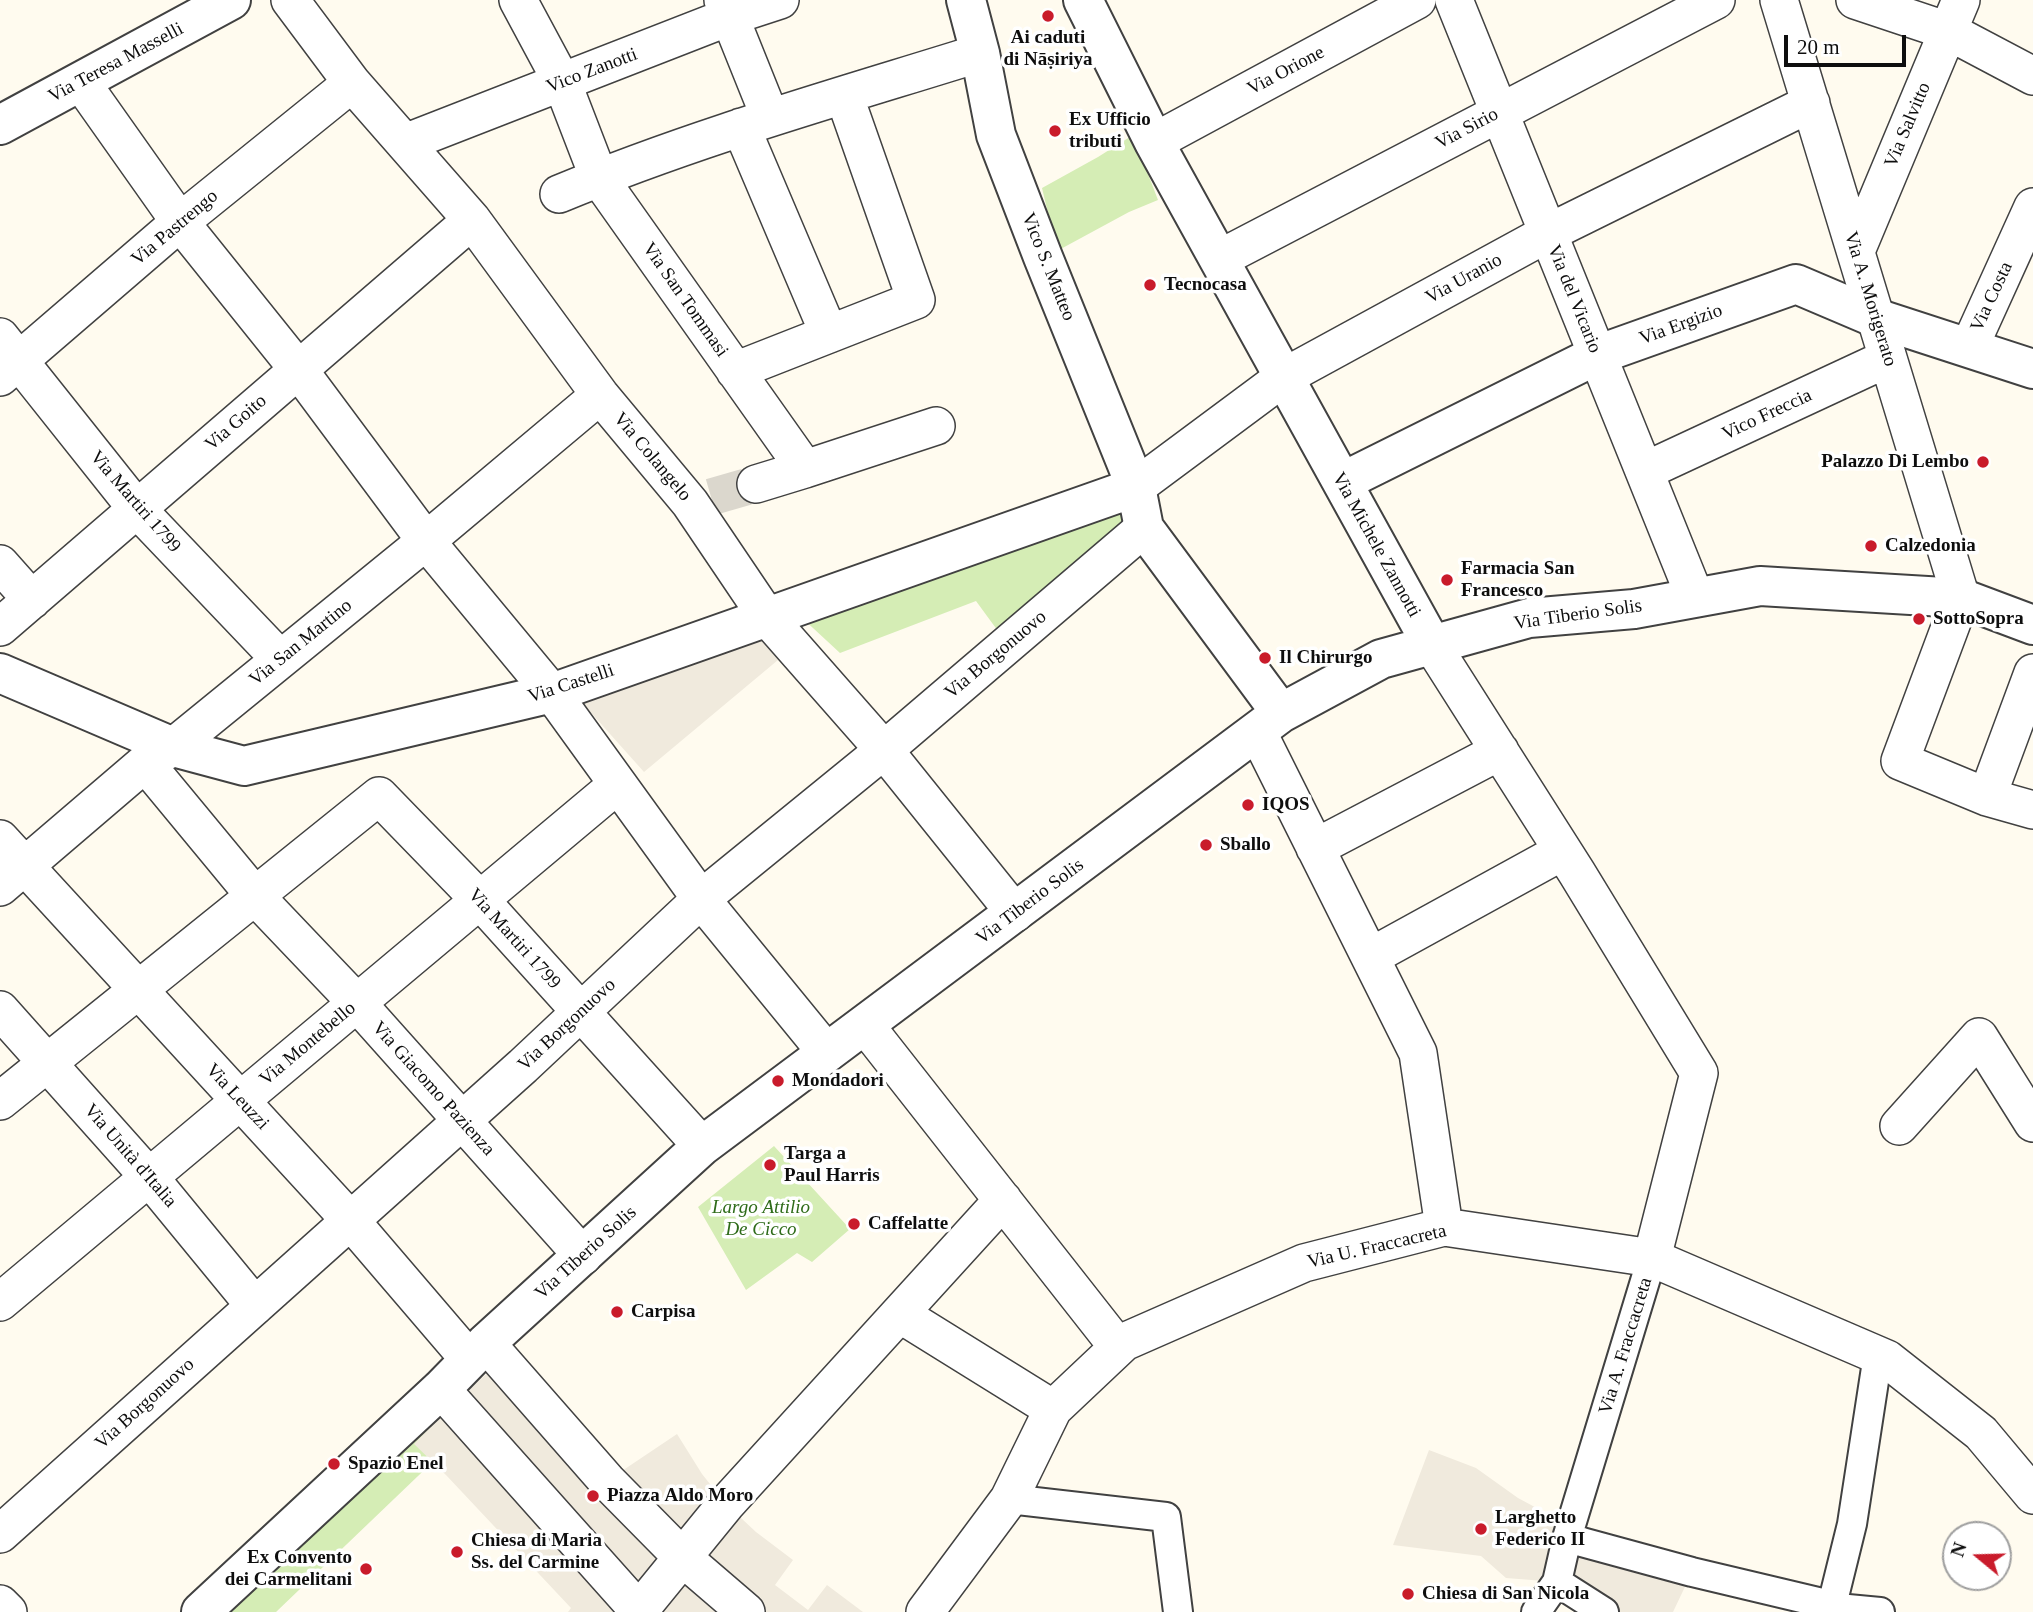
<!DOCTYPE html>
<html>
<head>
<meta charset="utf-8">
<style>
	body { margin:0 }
	#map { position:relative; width:2033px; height:1612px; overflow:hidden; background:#fffbef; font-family:Georgia,serif }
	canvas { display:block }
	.north { position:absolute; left:1942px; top:1521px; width:70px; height:70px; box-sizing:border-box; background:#fff; border:2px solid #9f9f9f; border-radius:50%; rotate:289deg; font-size:19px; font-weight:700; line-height:28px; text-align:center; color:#0e0e0e }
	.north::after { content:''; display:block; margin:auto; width:24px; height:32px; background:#c91b2b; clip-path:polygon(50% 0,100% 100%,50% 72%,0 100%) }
	.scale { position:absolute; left:1784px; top:35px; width:122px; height:32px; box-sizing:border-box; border:4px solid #0e0e0e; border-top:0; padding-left:9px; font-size:21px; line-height:24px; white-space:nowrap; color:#0e0e0e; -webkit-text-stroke:5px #fff; paint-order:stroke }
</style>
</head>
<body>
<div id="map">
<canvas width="2033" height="1612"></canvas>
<div class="north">N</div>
<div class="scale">20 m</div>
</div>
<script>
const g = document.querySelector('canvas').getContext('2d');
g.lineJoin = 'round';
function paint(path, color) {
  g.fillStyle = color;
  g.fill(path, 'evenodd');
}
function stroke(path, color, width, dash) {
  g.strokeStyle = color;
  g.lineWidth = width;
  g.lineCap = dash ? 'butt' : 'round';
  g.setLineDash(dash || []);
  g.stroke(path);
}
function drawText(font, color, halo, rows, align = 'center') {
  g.font = font + ' Georgia,serif';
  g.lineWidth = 7;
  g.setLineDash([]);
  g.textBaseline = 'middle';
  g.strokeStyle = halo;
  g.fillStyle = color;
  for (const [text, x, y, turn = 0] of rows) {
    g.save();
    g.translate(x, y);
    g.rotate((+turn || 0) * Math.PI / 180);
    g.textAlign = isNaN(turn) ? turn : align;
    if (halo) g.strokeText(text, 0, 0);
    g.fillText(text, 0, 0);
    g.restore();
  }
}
const green = new Path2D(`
	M 1133,135 L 1158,200 L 1129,212 L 1057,251 L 1042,188 L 1098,157 Z
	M 1132,496 L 1144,528 L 1006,642 L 976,601 L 840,653 L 800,616 Z
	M 774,1146 L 850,1229 L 812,1262 L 797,1253 L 746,1290 L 698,1207 Z
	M 440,1404 L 465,1431 L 276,1612 L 218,1612 Z`);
const plaza = new Path2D(`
	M 759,637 L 778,660 L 644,772 L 577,697 Z
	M 492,1369 L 607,1481 L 677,1434 L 702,1474 L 726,1504 L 756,1532 L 793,1560 L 775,1585 L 808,1610 L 827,1585 L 863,1612 L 568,1612 L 571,1608 L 446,1475 L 414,1444 L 454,1403 Z
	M 1429,1450 L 1476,1468 L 1518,1498 L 1559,1520 L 1692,1572 L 1673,1612 L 1604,1612 L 1557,1582 L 1506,1578 L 1481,1556 L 1393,1545 Z`);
const minorTunnel = new Path2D(`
	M 711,497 L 756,484`);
const pedestrian = new Path2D(`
	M 1009,1499 L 1166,1517 L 1178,1612
	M 1567,1538 L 1692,1572 L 1848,1609 L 1880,1612
	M 1557,1582 L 1604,1612
	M 1832,1605 L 1852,1524 L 1878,1355
	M 1536,1612 L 1557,1582 L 1567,1538 L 1652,1258`);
const minor = new Path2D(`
	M 290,0 L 352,83 L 472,220 L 600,395 L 690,503 L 767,617 L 884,750 L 1015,913
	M 518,0 L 562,82 L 599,178 L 805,469 L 936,426
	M 723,0 L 770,117
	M 1454,0 L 1695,597
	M 1779,0 L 1961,598 L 1900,761 L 1987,797 L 2033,810
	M 1855,0 L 1948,31 L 2033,76
	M 81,82 L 180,222 L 298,369 L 426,541 L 552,693 L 701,899 L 827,1053
	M 741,127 L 829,334
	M 1154,142 L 1417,0
	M 405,143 L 731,16 L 780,0
	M 559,194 C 696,137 839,97 980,53
	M 1856,251 L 1961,0
	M 1219,259 L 1716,0
	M 0,337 L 137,509 L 280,659
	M 1969,348 L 2033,207
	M 735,371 L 916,300 L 844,95
	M 0,377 L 180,222 L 352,83
	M 1645,471 L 1888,358
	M 756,484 L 805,469
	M 1136,487 L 1284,377 L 1548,233 L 1811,103
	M 0,564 L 32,600
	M 0,627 L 472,220
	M 1432,645 L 1577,873 L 1699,1073 L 1652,1258
	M 1257,731 L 1418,1053 L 1444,1227
	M 145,763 L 255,896 L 357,1003 L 583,1256
	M 1987,797 L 2033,673
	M 0,839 L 350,1220 L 469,1359
	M 1315,848 L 1500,751
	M 0,887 L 145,763 L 173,747 L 426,541 L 600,395
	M 1370,957 L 1563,851
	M 0,1010 L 149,1177 L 255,1306
	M 865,1025 L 1118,1347
	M 0,1101 L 379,796 L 480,900 L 702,1146
	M 1899,1126 L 1979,1037 L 2033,1123
	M 0,1302 L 617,785
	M 900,1314 L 1053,1409
	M 486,1343 L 607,1481 L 682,1557 L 746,1612
	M 441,1389 L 640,1612
	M 0,1534 L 523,1066 L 701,899 L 884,750 L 1144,528
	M 0,1604 L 8,1612
	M 638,1612 L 726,1504 L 1003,1200
	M 925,1612 L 1009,1499 L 1053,1409 L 1124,1342 L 1304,1263 L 1444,1227 L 1652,1258 L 1887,1359 L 1981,1433 L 2033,1495`);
const tertiary = new Path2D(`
	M 966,0 L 980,53 L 996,135 L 1043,257 L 1136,487 L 1144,528 L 1281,713
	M 1083,0 L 1154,142 L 1432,645
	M 0,125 L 231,0
	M 1342,482 L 1597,355 L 1796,284 L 1876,318 L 2033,369
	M 0,673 L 173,747 L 244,766 L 552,693 L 1136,487
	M 201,1612 L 441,1389 L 486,1343 L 702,1146 L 1281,713 L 1381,659 L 1529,618 L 1634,609 L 1760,586 L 1961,598 L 2033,625`);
const markers = [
	[1048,16,7,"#c91b2b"],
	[1055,131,7,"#c91b2b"],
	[1150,285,7,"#c91b2b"],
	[1983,462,7,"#c91b2b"],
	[1871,546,7,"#c91b2b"],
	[1447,580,7,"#c91b2b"],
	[1919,619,7,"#c91b2b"],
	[1265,658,7,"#c91b2b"],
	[1248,805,7,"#c91b2b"],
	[1206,845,7,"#c91b2b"],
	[778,1081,7,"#c91b2b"],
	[770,1165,7,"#c91b2b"],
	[854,1224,7,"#c91b2b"],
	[617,1312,7,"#c91b2b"],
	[334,1464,7,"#c91b2b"],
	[593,1496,7,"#c91b2b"],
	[1481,1529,7,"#c91b2b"],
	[457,1552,7,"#c91b2b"],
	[366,1569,7,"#c91b2b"],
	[1408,1594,7,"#c91b2b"]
];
const poiNames = [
	["Ai caduti",1048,38,"center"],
	["di Nāṣiriya",1048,60,"center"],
	["Ex Ufficio",1069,120],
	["tributi",1069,142],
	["Tecnocasa",1164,285],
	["Palazzo Di Lembo",1969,462,"right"],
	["Calzedonia",1885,546],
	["Farmacia San",1461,569],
	["Francesco",1461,591],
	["SottoSopra",1933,619],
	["Il Chirurgo",1279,658],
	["IQOS",1262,805],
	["Sballo",1220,845],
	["Mondadori",792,1081],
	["Targa a",784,1154],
	["Paul Harris",784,1176],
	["Caffelatte",868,1224],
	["Carpisa",631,1312],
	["Spazio Enel",348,1464],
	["Piazza Aldo Moro",607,1496],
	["Larghetto",1495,1518],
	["Federico II",1495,1540],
	["Chiesa di Maria",471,1541],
	["Ss. del Carmine",471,1563],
	["Ex Convento",352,1558,"right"],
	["dei Carmelitani",352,1580,"right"],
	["Chiesa di San Nicola",1422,1594]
];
const streetNames = [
	["Via Teresa Masselli",116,63,-28],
	["Vico Zanotti",592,71,-21],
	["Via Orione",1286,71,-28],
	["Via Salvitto",1908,125,-67],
	["Via Sirio",1467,129,-28],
	["Via Pastrengo",175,228,-40],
	["Vico S. Matteo",1048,267,68],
	["Via Uranio",1464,279,-29],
	["Via Costa",1992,297,-65],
	["Via del Vicario",1574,299,68],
	["Via A. Morigerato",1870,299,73],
	["Via San Tommasi",685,300,55],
	["Via Ergizio",1681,325,-20],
	["Vico Freccia",1767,415,-25],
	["Via Goito",236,423,-41],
	["Via Colangelo",652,457,50],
	["Via Martiri 1799",135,502,49],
	["Via Michele Zannotti",1376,545,61],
	["Via Tiberio Solis",1578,615,-8],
	["Via San Martino",301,643,-39],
	["Via Borgonuovo",996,655,-40],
	["Via Castelli",571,684,-18],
	["Via Tiberio Solis",1030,902,-37],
	["Via Martiri 1799",514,939,48],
	["Via Borgonuovo",567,1025,-43],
	["Via Montebello",308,1044,-40],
	["Via Giacomo Pazienza",433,1089,48],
	["Via Leuzzi",237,1097,47],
	["Via Unità d'Italia",130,1156,49],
	["Via U. Fraccacreta",1377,1247,-13],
	["Via Tiberio Solis",586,1253,-42],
	["Via A. Fraccacreta",1626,1346,-73],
	["Via Borgonuovo",145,1404,-42]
];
const parkNames = [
	["Largo Attilio",761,1208],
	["De Cicco",761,1230]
];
paint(green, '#d5edb5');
paint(plaza, '#f0eadd');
stroke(minorTunnel, '#dbd7cd', 37, [37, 18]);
stroke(pedestrian, '#414141', 32);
stroke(minor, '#414141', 40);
stroke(tertiary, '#414141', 42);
stroke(pedestrian, '#fff', 28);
stroke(minor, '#fff', 37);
stroke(tertiary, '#fff', 38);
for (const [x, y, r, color] of markers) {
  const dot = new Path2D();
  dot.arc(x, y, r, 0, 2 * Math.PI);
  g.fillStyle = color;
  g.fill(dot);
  stroke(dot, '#fff', 2.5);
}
drawText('bold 19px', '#0e0e0e', '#fff', poiNames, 'left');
drawText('19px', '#0e0e0e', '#fff', streetNames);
drawText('italic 19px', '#2e6b19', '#fff', parkNames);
</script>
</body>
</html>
